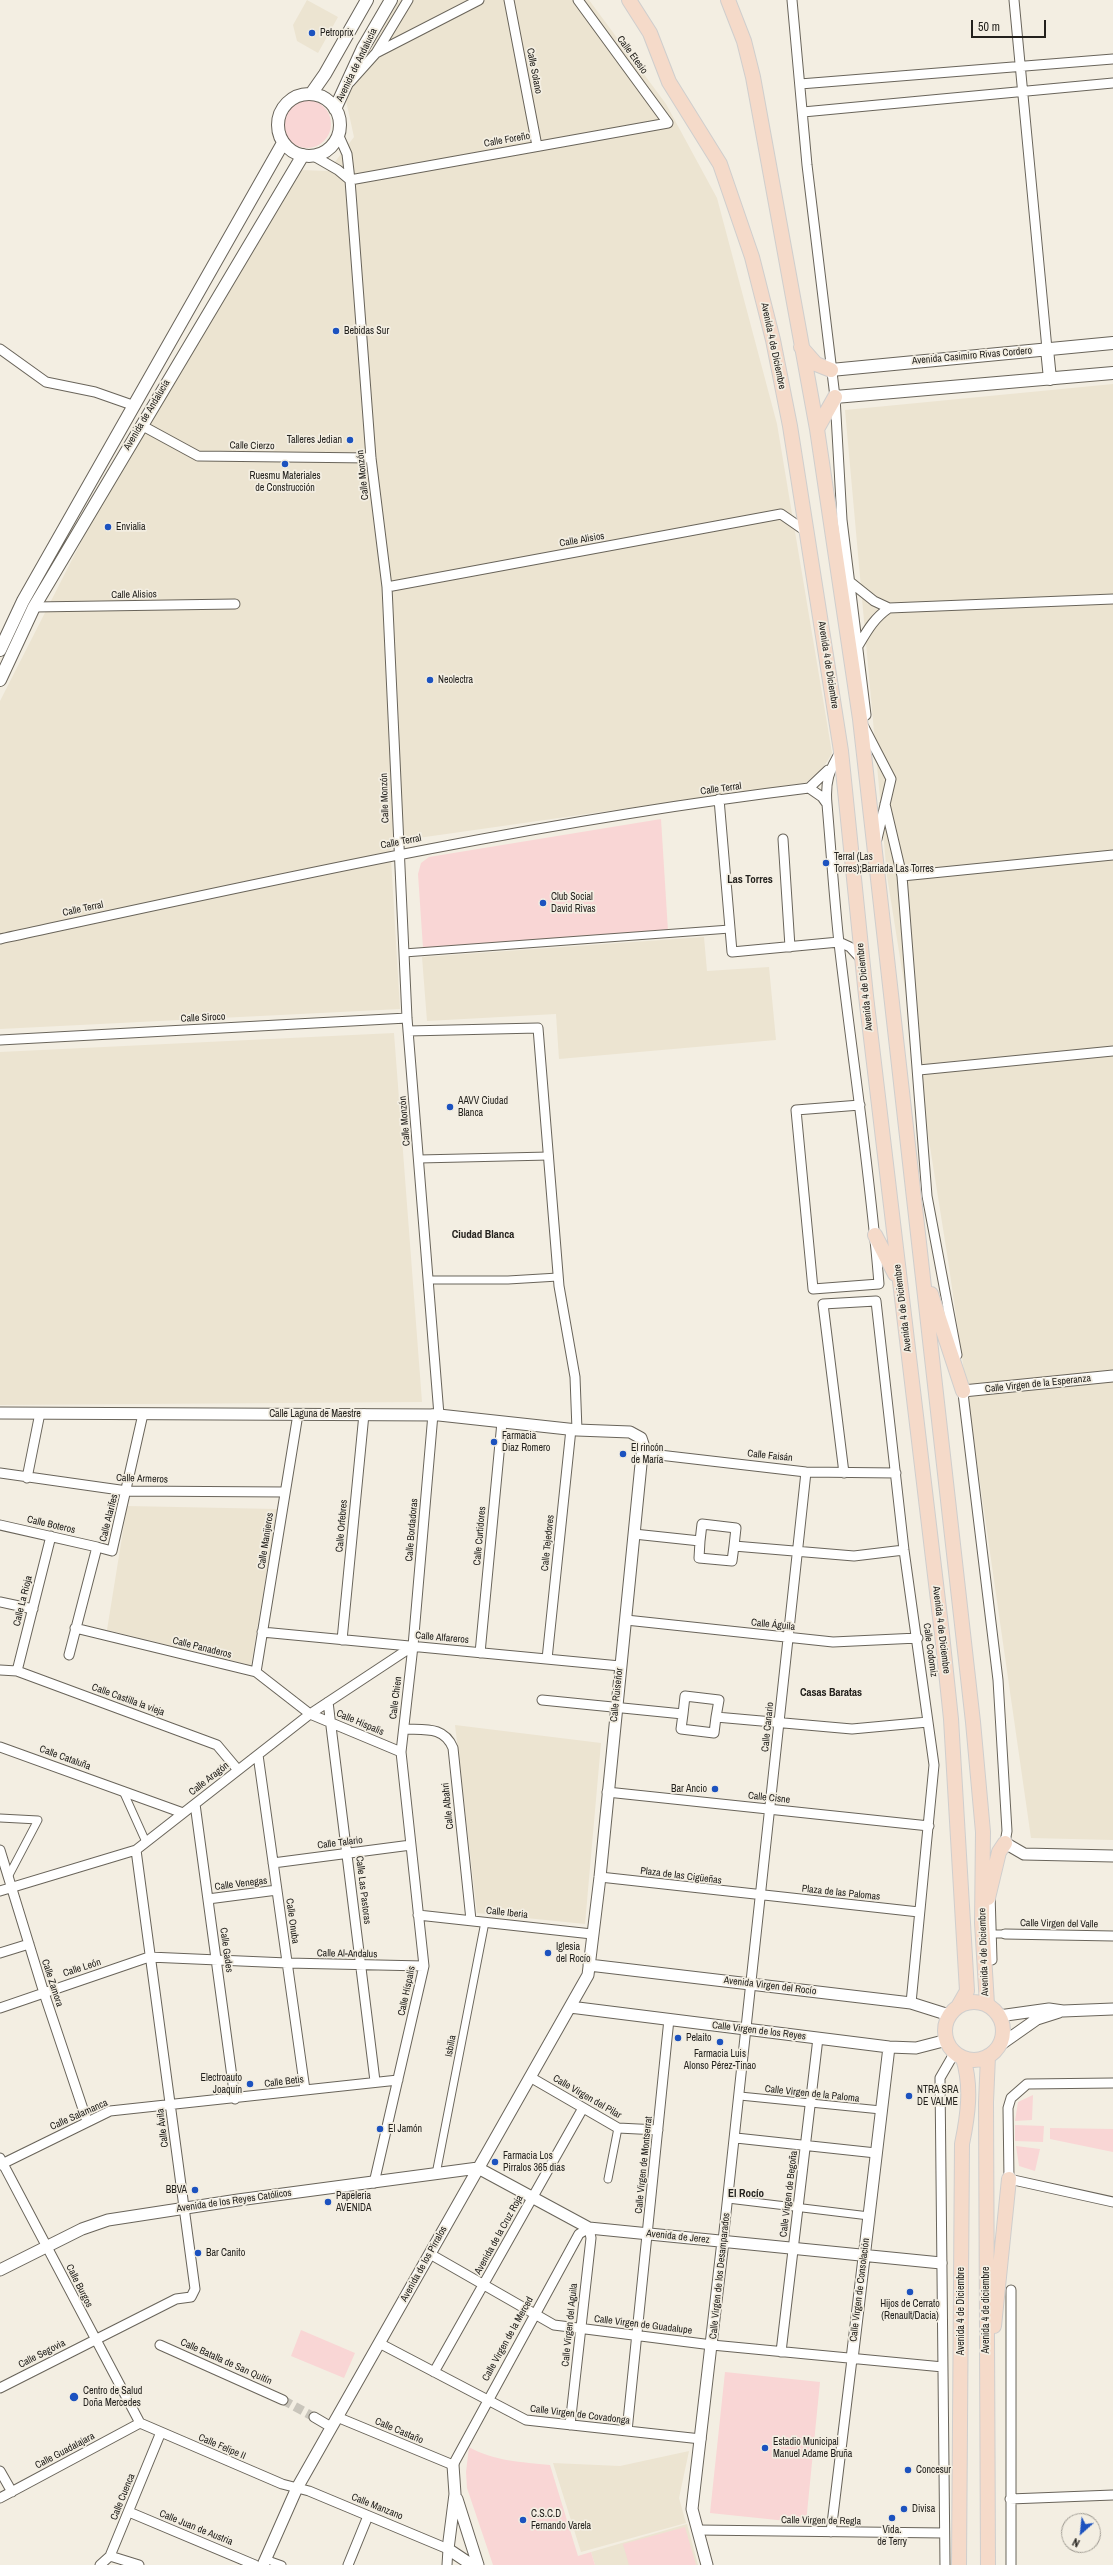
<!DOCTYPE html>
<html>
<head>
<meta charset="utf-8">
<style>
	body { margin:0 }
	#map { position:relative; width:1113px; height:2565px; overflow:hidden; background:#f3eee2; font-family:"Archivo Narrow",sans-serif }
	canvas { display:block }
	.north { position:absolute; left:1061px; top:2513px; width:40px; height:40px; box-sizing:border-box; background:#f3eee2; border:1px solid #a09c93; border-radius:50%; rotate:207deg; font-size:11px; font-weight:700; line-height:16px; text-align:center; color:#23211d }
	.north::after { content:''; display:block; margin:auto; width:14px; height:18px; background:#1c52bf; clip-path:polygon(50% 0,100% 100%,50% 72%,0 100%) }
	.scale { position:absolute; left:971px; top:20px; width:75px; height:18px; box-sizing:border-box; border:2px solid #23211d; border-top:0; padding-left:5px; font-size:12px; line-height:14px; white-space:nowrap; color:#23211d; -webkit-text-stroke:3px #f3eee2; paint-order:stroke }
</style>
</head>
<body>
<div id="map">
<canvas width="1113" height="2565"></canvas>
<div class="north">N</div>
<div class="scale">50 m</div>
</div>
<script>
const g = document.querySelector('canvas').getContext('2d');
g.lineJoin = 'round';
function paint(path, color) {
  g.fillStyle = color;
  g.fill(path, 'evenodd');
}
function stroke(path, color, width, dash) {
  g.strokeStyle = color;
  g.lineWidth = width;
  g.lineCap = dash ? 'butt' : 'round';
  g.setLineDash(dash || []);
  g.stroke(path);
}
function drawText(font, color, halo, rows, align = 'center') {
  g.font = font + ' "Archivo Narrow",sans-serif';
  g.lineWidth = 3.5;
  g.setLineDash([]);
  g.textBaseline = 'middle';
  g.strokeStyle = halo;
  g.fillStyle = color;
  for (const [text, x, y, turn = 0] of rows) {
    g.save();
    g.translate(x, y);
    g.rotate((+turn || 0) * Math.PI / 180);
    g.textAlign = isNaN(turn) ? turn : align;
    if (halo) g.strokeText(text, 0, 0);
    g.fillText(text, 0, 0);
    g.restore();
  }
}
const built = new Path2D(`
	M 307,0 L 338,17 L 318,53 L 297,41 L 293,25 Z
	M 399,0 L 589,0 L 666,104 L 717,198 L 777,424 L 832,753 L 822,770 L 805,783 L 390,842 L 400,1009 L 0,1029 L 0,701 L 108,489 L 301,170 L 328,171 L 354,137 L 345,96 Z
	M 1113,384 L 1113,1840 L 1031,1838 L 948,1260 L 887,876 L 845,410 Z
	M 704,937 L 707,971 L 769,967 L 776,1040 L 559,1059 L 556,1014 L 427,1021 L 422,957 Z
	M 394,1033 L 422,1402 L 0,1405 L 0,1052 Z
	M 127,1506 L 277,1509 L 251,1665 L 107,1630 Z
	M 455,1725 L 601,1743 L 585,1924 L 477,1913 Z
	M 689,2451 L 679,2498 L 686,2523 L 581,2552 L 553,2463 L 620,2466 Z
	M 687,2524 L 698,2565 L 595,2565 L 591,2552 Z`);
const green = new Path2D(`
	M283 124a24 24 0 1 1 48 0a24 24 0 1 1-48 0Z
	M 661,819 L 668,931 L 423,948 L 418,874 L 421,863 L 429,857 Z
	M 1033,2095 L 1032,2120 L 1015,2121 L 1018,2102 Z
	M 1015,2125 L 1044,2126 L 1043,2142 L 1015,2141 Z
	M 1050,2128 L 1113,2129 L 1113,2152 L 1050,2139 Z
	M 1016,2146 L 1040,2149 L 1035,2171 L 1019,2166 Z
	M 301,2330 L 355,2353 L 344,2378 L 291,2356 Z
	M 725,2372 L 820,2382 L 806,2523 L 710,2513 Z
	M 469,2447 C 493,2461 522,2462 550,2465 L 578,2556 L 591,2552 L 595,2565 L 493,2565 L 467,2488 L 466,2472 Z
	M 685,2527 L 696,2565 L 629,2565 L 623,2544 Z`);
const minorTunnel = new Path2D(`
	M 283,2400 L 314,2417`);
const pedestrian = new Path2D(`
	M 404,953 L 730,929
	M 419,1159 L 549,1156
	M 429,1280 L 508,1280 L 558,1277
	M 123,1791 L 146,1842
	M 0,1818 L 38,1820 L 8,1877
	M 987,1934 L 1005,1934
	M 740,2096 L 881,2110
	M 436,2174 L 485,1922
	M 608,2179 L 618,2128
	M 728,2199 L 869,2216
	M 265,2559 L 282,2565`);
const minor = new Path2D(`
	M 509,0 L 537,146
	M 792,0 L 807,165 L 835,397 L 842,520 L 866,715
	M 1014,0 L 1047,349
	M 376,53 L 408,0
	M 350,82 L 376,53 L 479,0
	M 800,84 L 1113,59
	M 803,112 L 1113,83
	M 338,134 L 347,154 L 350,180 L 371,458 L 387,587 L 407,1018 L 439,1415
	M 312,155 L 338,170 L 350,180
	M 350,180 L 668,123 L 578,0
	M 0,349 L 46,382 L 95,392 L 135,406
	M 141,425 L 198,456 L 371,458
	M 849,581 L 874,601 L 889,608 C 874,618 867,631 858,646
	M 387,587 L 781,514 L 807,532
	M 34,607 L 235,604
	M 889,608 L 1113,599
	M 864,727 L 891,779 L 877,839
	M 841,751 C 829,770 825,782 827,804 C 831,850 834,897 839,943 C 852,1056 870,1170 879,1284 L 813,1289 L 796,1110 L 860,1105
	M 809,788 L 828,770
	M 809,788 L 822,797 L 827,804
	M 719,799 L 732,952 L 839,942 L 850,947 L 862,960
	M 885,804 L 902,876 L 927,1196 L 957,1355
	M 783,839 L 790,947
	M 902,876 L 1113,855
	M 0,939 C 268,881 537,821 809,788
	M 408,1031 L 538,1028 L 559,1286 L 575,1377 L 577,1430
	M 0,1040 L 407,1018
	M 919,1070 L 1113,1051
	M 962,1385 L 998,1680 L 1007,1831 L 1005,1843
	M 642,1453 L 806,1472 L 896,1473
	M 0,1473 L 127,1491 L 285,1492
	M 844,1473 L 823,1304 L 876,1301 L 904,1550 L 934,1765 L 911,2003
	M 27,1478 L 40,1413
	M 0,1525 L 97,1547
	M 634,1534 L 700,1541 L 699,1558 L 732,1561 L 734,1546
	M 700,1541 L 702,1524 L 736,1528 L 734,1546 L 854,1556 L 904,1550
	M 0,1602 L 33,1609
	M 626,1620 L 833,1642 L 918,1638
	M 75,1628 L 256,1672 L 310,1714 L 401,1752
	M 262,1632 L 620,1666
	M 342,1640 L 364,1414
	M 480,1653 L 502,1422
	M 69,1655 L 97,1547 L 112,1551 L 143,1414
	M 547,1659 L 571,1429
	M 0,1670 L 17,1671 L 217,1745 L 238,1770
	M 17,1671 L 51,1536
	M 256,1672 L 298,1414
	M 542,1700 L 683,1714 L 681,1729 L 714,1733 L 716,1717
	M 328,1702 L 375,2081
	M 683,1714 L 685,1696 L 719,1700 L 716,1717 L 852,1729 L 928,1722
	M 404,1729 C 425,1730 444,1726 453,1748 L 471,1920
	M 0,1747 L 183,1813
	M 258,1755 L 305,2090
	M 607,1792 L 929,1826
	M 195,1804 L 235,2099
	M 0,1850 L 44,1993 L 87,2121
	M 273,1863 L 411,1845
	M 600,1877 L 919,1912
	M 0,1891 L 136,1850 L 310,1714 L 413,1646
	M 990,1893 L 992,1960
	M 208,1899 L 277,1890
	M 418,1915 L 592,1934
	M 1005,1934 L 1113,1936
	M 0,1953 L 29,1944
	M 0,2008 L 149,1957 L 287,1963 L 424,1966
	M 530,2077 L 618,2128 L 658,2130
	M 1113,2083 L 1027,2084 L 1011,2098 L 1008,2108 L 1009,2179 L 1113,2202
	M 736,2138 L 876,2153
	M 0,2158 L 140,2423
	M 0,2165 L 110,2111 L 398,2080
	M 374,2183 L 424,1966 L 401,1752 L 413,1646 L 433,1414
	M 723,2241 L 806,1472
	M 430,2254 L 554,2325 L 712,2345 L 943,2367
	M 379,2343 L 526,2420 L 701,2439
	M 160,2345 L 283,2400
	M 781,2352 L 818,2038
	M 434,2372 L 583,2108
	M 0,2388 L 176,2299 L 191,2297 L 195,2289 L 136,1850
	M 314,2417 L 331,2427
	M 337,2417 L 453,2465 L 579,2234 L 589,2228 L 591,2238 L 570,2425
	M 140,2423 L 282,2484 L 309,2491 L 448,2549 L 447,2565
	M 627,2431 L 669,2019
	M 0,2471 L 12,2492
	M 0,2498 L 140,2423
	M 1010,2499 L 1113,2495
	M 129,2512 L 255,2565
	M 697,2530 L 944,2533
	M 831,2532 L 852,2359
	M 110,2556 L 139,2565
	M 100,2565 L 110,2556 L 161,2432
	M 348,2565 L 368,2516
	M 945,2565 L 940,2078 L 955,2052
	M 1011,2565 L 1011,2290`);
const tertiary = new Path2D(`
	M 963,1391 L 1113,1376
	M 0,1413 L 439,1415 L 577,1430 L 630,1432 L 641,1438 L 643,1444 L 600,1877 L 588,1975 L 297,2488 L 263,2565
	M 1005,1843 L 1024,1854 L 1113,1856
	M 589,1965 L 911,2003 L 949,2015
	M 570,2007 L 889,2047 L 916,2048 L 947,2040
	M 999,2016 L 1049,2009 L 1063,2011 L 1113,2009
	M 1000,2045 L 1037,2019 L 1059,2012
	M 0,2270 L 82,2229 L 108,2220 L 238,2200 L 478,2168 L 589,2228 L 941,2263
	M 852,2359 L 889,2047
	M 453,2465 L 455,2494 L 448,2549 L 472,2565
	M 457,2499 L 478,2565
	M 707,2565 L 692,2509 L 723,2241`);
const secondary = new Path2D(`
	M 311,94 L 325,74 L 367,0
	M278 125a31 31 0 1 1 62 0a31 31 0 1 1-62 0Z
	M 335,109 L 363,48 L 391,0
	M 1047,349 L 1050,379
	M 831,370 L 1113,343
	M 835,397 L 1113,373
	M 0,650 L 23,601 L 283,143
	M 0,680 L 34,607 L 303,155`);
const primary = new Path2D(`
	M 629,0 L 650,33 L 669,82 L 720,164 L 752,257 L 773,340 L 790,426 L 841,751 L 866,996 L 942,1634 L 951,1719 L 967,1991 L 959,2005
	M 728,0 L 744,41 L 753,77 L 817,429 L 860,719 L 973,1722 L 983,1832 L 982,1923 L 987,2004
	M 801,347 L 816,364 L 831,370
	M 817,429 L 835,397
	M 875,1235 L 895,1274
	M 931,1294 L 963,1391
	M 988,1898 L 999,1852 L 1005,1843
	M945 2031a29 29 0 1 1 58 0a29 29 0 1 1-58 0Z
	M 994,2326 L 1009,2179
	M 959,2565 L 962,2144 C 968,2115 972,2086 963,2058
	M 988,2565 L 986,2102 L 988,2056`);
const markers = [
	[312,33,4,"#1c52bf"],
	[336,331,4,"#1c52bf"],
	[350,440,4,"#1c52bf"],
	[285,464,4,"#1c52bf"],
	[108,527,4,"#1c52bf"],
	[430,680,4,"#1c52bf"],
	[826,863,4,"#1c52bf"],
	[543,903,4,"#1c52bf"],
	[450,1107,4,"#1c52bf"],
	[494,1442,4,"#1c52bf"],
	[623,1454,4,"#1c52bf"],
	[715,1789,4,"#1c52bf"],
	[548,1953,4,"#1c52bf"],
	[678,2038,4,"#1c52bf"],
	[720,2042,4,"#1c52bf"],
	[250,2084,4,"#1c52bf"],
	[909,2096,4,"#1c52bf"],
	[380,2129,4,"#1c52bf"],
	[495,2162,4,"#1c52bf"],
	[195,2190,4,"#1c52bf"],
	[328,2202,4,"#1c52bf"],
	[198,2253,4,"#1c52bf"],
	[910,2292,4,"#1c52bf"],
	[74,2397,5,"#1c52bf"],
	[765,2448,4,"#1c52bf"],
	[908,2470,4,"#1c52bf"],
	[904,2509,4,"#1c52bf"],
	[892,2518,4,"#1c52bf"],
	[523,2520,4,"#1c52bf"]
];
const poiNames = [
	["Petroprix",320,33],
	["Bebidas Sur",344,331],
	["Talleres Jedian",342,440,"right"],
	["Ruesmu Materiales",285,476,"center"],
	["de Construcción",285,488,"center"],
	["Envialia",116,527],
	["Neolectra",438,680],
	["Terral (Las",834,857],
	["Torres);Barriada Las Torres",834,869],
	["Club Social",551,897],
	["David Rivas",551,909],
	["AAVV Ciudad",458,1101],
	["Blanca",458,1113],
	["Farmacia",502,1436],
	["Diaz Romero",502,1448],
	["El rincón",631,1448],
	["de María",631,1460],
	["Bar Ancio",707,1789,"right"],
	["Iglesia",556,1947],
	["del Rocío",556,1959],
	["Pelaito",686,2038],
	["Farmacia Luis",720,2054,"center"],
	["Alonso Pérez-Tinao",720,2066,"center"],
	["Electroauto",242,2078,"right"],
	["Joaquín",242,2090,"right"],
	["NTRA SRA",917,2090],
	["DE VALME",917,2102],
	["El Jamón",388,2129],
	["Farmacia Los",503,2156],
	["Pirralos 365 dias",503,2168],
	["BBVA",187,2190,"right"],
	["Papeleria",336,2196],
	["AVENIDA",336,2208],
	["Bar Canito",206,2253],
	["Hijos de Cerrato",910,2304,"center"],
	["(Renault/Dacia)",910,2316,"center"],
	["Centro de Salud",83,2391],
	["Doña Mercedes",83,2403],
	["Estadio Municipal",773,2442],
	["Manuel Adame Bruña",773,2454],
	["Concesur",916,2470],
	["Divisa",912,2509],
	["C.S.C.D",531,2514],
	["Fernando Varela",531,2526],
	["Vida.",892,2530,"center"],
	["de Terry",892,2542,"center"]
];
const streetNames = [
	["Calle Etesio",632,55,54],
	["Avenida de Andalucía",357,65,-64],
	["Calle Solano",534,71,79],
	["Calle Foreño",507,140,-10],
	["Avenida 4 de Diciembre",773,346,78],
	["Avenida Casimiro Rivas Cordero",972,356,-5],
	["Avenida de Andalucía",147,415,-59],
	["Calle Cierzo",252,446,1],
	["Calle Monzón",363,475,-96],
	["Calle Alisios",582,540,-10],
	["Calle Alisios",134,595,-1],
	["Avenida 4 de Diciembre",828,665,81],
	["Calle Terral",721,789,-8],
	["Calle Monzón",385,798,-92],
	["Calle Terral",401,842,-11],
	["Calle Terral",83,909,-12],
	["Avenida 4 de Diciembre",865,987,-96],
	["Calle Siroco",203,1018,-3],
	["Calle Monzón",405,1121,-95],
	["Avenida 4 de Diciembre",903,1308,-97],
	["Calle Virgen de la Esperanza",1038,1384,-6],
	["Calle Laguna de Maestre",315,1414],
	["Calle Faisán",770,1456,6],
	["Calle Armeros",142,1479,2],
	["Calle Alarifes",109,1518,-76],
	["Calle Boteros",51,1525,13],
	["Calle Orfebres",342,1526,-85],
	["Calle Bordadoras",412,1530,-85],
	["Calle Curtidores",480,1536,-85],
	["Calle Manijeros",266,1541,-81],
	["Calle Tejedores",548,1543,-84],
	["Calle La Rioja",23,1601,-76],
	["Calle Águila",773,1625,6],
	["Avenida 4 de Diciembre",941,1630,83],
	["Calle Alfareros",442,1638,5],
	["Calle Panaderos",202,1648,14],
	["Calle Codorniz",930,1650,82],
	["Calle Ruiseñor",617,1695,-84],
	["Calle Chien",396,1698,-83],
	["Calle Castilla la vieja",128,1700,20],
	["Calle Hispalis",360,1723,23],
	["Calle Canario",768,1727,-84],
	["Calle Cataluña",65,1758,20],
	["Calle Aragón",209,1779,-38],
	["Calle Cisne",769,1798,6],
	["Calle Albahri",448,1806,-96],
	["Calle Talario",340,1843,-7],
	["Plaza de las Cigüeñas",681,1876,7],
	["Calle Venegas",241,1884,-7],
	["Calle Las Pastoras",363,1890,83],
	["Plaza de las Palomas",841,1893,6],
	["Calle Iberia",507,1913,6],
	["Calle Onuba",292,1921,82],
	["Calle Virgen del Valle",1059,1924,1],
	["Calle Gades",226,1950,82],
	["Avenida 4 de Diciembre",984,1952,-92],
	["Calle Al-Andalus",347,1954,1],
	["Calle León",82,1968,-18],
	["Calle Zamora",52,1983,72],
	["Avenida Virgen del Rocío",770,1986,7],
	["Calle Híspalis",407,1991,-78],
	["Calle Virgen de los Reyes",759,2031,7],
	["Isbilia",451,2046,-79],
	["Calle Betis",284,2082,-7],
	["Calle Virgen de la Paloma",812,2094,6],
	["Calle Virgen del Pilar",587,2097,30],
	["Calle Salamanca",79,2115,-24],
	["Calle Ávila",163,2128,-97],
	["Calle Virgen de Montserrat",644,2165,-84],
	["Calle Virgen de Begoña",789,2194,-83],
	["Avenida de los Reyes Católicos",234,2201,-8],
	["Avenida de la Cruz Roja",499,2235,-61],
	["Avenida de Jerez",678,2237,6],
	["Avenida de los Pirralos",424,2264,-61],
	["Calle Virgen de los Desamparados",720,2276,-84],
	["Calle Burgos",79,2286,63],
	["Calle Virgen de Consolación",860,2290,-83],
	["Avenida 4 de diciembre",986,2310,-90],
	["Avenida 4 de Diciembre",961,2311,-90],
	["Calle Virgen del Aguila",570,2325,-84],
	["Calle Virgen de Guadalupe",643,2325,7],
	["Calle Virgen de la Merced",508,2339,-61],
	["Calle Segovia",42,2354,-27],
	["Calle Batalla de San Quitín",226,2362,24],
	["Calle Virgen de Covadonga",580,2415,7],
	["Calle Castaño",399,2431,23],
	["Calle Felipe II",222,2447,23],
	["Calle Guadalajara",65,2451,-28],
	["Calle Cuenca",123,2497,-68],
	["Calle Manzano",377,2507,22],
	["Calle Virgen de Regla",821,2521,1],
	["Calle Juan de Austria",196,2528,22]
];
const neighbourhoodNames = [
	["Las Torres",750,880],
	["Ciudad Blanca",483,1235],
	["Casas Baratas",831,1693],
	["El Rocío",746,2194]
];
paint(built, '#ece4d1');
paint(green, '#f9d6d5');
stroke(minorTunnel, '#c9c5bb', 9, [9, 4.5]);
stroke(pedestrian, '#69645a', 9);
stroke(minor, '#69645a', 11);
stroke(tertiary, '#69645a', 13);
stroke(secondary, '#69645a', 14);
stroke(primary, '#cfcecd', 16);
stroke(pedestrian, '#fff', 7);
stroke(minor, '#fff', 9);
stroke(tertiary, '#fff', 11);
stroke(secondary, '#fff', 12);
stroke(primary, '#f5dac9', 14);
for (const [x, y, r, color] of markers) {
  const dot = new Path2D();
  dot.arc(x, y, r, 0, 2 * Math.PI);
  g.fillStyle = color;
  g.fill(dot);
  stroke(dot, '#f3eee2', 1.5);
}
drawText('10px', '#23211d', '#f3eee2', poiNames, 'left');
drawText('10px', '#23211d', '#f3eee2', streetNames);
drawText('bold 11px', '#23211d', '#f3eee2', neighbourhoodNames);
</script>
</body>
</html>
